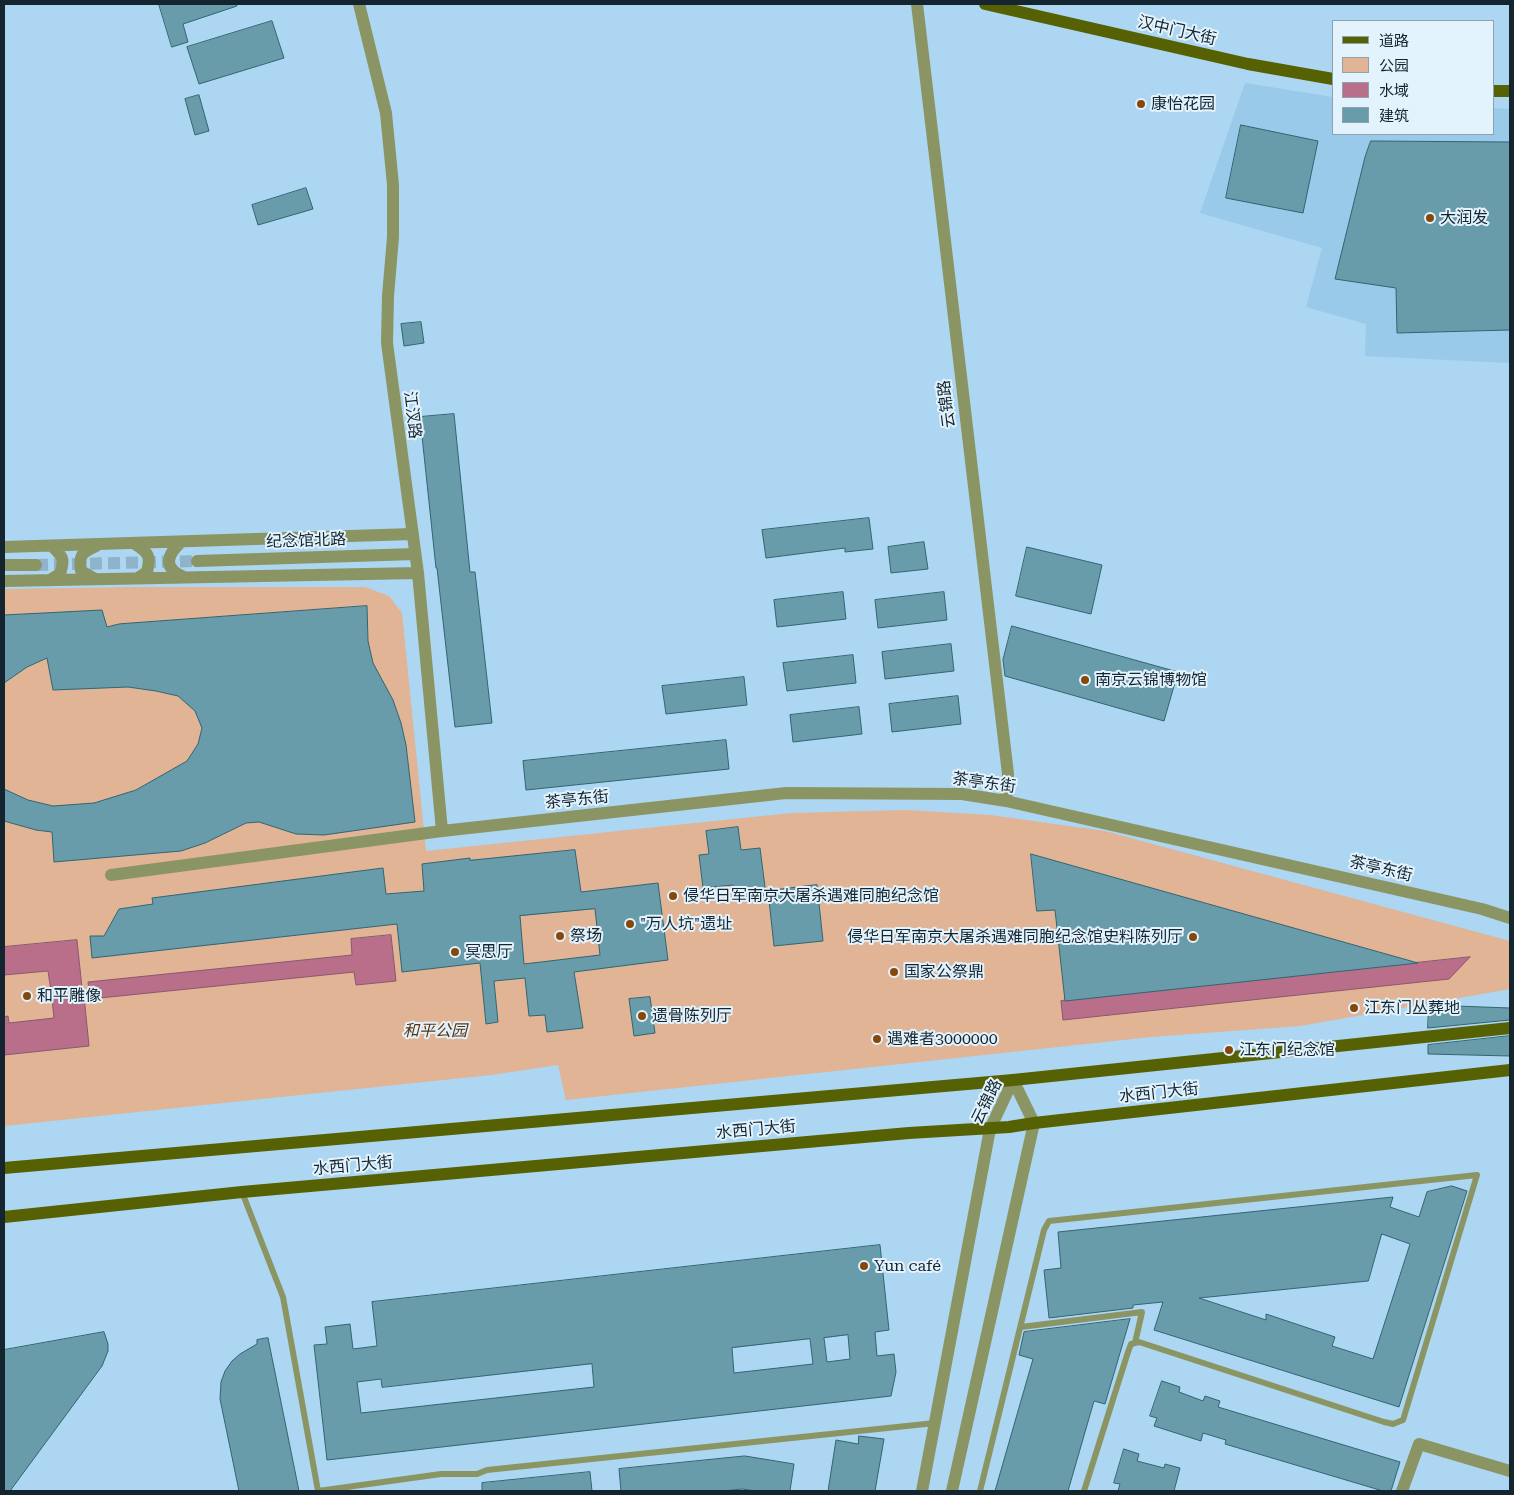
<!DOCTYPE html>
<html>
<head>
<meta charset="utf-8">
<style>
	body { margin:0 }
	#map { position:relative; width:1514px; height:1495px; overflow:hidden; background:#acd6f1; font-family:"Roboto Serif","Noto Sans SC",serif }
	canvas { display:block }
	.frame { position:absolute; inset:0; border:5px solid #15252f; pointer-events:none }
	.legend { position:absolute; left:1332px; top:20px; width:162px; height:115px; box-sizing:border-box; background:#e2f3fe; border:1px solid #90a1ab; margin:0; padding:6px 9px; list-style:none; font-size:15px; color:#15252f }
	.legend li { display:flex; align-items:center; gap:10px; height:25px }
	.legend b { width:25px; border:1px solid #90a1ab }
</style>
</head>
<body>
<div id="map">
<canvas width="1514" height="1495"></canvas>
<div class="frame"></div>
<ul class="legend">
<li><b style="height:6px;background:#566103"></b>道路</li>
<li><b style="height:14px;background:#e0b494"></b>公园</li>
<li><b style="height:14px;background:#b96f8a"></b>水域</li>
<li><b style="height:14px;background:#699caa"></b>建筑</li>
</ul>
</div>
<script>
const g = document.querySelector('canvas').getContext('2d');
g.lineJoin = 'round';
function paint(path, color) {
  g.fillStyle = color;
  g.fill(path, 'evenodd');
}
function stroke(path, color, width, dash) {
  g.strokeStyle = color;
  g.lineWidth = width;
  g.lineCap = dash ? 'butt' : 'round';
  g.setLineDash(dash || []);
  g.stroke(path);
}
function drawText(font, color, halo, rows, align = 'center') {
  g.font = font + ' "Roboto Serif","Noto Sans SC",serif';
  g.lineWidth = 4;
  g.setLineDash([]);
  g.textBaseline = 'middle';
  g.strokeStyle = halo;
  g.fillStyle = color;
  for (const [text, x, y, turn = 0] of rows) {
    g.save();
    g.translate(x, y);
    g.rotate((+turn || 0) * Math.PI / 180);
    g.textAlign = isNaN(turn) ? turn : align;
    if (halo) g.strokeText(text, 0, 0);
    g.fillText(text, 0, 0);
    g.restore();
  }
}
const built = new Path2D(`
	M 1245,83 L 1333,97 L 1333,134 L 1493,134 L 1493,108 L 1510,109 L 1510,363 L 1365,356 L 1366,324 L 1306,307 L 1322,248 L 1200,213 Z`);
const green = new Path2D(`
	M 138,587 L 365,587 L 389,596 L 402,613 L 426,851 L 791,813 L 906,810 L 990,815 L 1105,831 L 1510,941 L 1510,989 L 1300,1026 L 1151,1037 L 566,1100 L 558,1065 L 491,1075 L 4,1126 L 4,589 Z`);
const water = new Path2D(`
	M 391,935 L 396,981 L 356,985 L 354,972 L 90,999 L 88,982 L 352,955 L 351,939 Z
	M 77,940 L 82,988 L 51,991 L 48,971 L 4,975 L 4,947 Z
	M 1470,957 L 1449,979 L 1063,1020 L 1061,1001 Z
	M 84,996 L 89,1046 L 4,1055 L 4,1017 L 8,1016 L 9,1023 L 54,1018 L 52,999 Z`);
const building = new Path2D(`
	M 159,4 L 236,4 L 237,6 L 183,24 L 188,42 L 172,47 Z
	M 272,21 L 284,58 L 199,84 L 187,47 Z
	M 199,95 L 209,131 L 195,135 L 185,99 Z
	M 1241,125 L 1318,141 L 1303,213 L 1226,198 Z
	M 1371,141 L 1510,142 L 1510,330 L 1397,333 L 1396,288 L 1335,279 L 1365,157 Z
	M 306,188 L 313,209 L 258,225 L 252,205 Z
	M 421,322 L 424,343 L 404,346 L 401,324 Z
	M 454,414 L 470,572 L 475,572 L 492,723 L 455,727 L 437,568 L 436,568 L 420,417 Z
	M 869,518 L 873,549 L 845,552 L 845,548 L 766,558 L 762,530 Z
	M 924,542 L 928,569 L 891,573 L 888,547 Z
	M 1027,547 L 1102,565 L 1091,614 L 1016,596 Z
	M 843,592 L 846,619 L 777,627 L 774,600 Z
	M 944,592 L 947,620 L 878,628 L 875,600 Z
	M 367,606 L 368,641 L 373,663 L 393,700 L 401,723 L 406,745 L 415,822 L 324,835 L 296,834 L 259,822 L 246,823 L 205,843 L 181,851 L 54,862 L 52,832 L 36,830 L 4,821 L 4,789 L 28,800 L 53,806 L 94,803 L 136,790 L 187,761 L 198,744 L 202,728 L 195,711 L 178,696 L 156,691 L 128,687 L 53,690 L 47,658 L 27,667 L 4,683 L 4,615 L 102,610 L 107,627 L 119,624 Z
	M 1012,626 L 1178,672 L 1164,721 L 1005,676 L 1003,660 Z
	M 951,644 L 954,671 L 885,679 L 882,652 Z
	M 853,655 L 856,683 L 787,691 L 783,663 Z
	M 744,677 L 747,705 L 666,714 L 662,686 Z
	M 958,696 L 961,724 L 892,732 L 889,704 Z
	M 859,707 L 862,734 L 793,742 L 790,715 Z
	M 726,740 L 729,769 L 526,790 L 523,761 Z
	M 738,827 L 741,850 L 760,848 L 766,895 L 735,898 L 733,885 L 703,888 L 699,855 L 709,854 L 706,831 Z
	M 575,850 L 581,892 L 658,883 L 668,960 L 574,972 L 583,1028 L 547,1032 L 545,1015 L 529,1016 L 525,978 L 494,981 L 498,1022 L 486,1024 L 480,963 L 402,972 L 397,924 L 92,958 L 90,936 L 104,936 L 119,909 L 153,904 L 152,898 L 383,868 L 386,894 L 424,891 L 422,864 L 470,858 L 470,860 ZM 595,909 L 600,955 L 524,964 L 520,916 Z
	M 1031,854 L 1418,963 L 1065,1001 L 1055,910 L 1037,911 Z
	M 817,885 L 823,941 L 774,946 L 768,891 Z
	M 650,997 L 655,1033 L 634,1036 L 629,999 Z
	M 1429,1005 L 1510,1008 L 1510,1020 L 1428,1028 Z
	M 1510,1036 L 1510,1056 L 1428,1054 L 1428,1045 Z
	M 1452,1186 L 1467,1191 L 1399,1407 L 1154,1330 L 1163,1302 L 1133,1305 L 1133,1308 L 1049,1318 L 1044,1270 L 1061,1268 L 1058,1232 L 1393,1197 L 1390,1207 L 1419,1217 L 1427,1192 ZM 1382,1234 L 1410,1244 L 1373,1359 L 1332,1346 L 1335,1337 L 1266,1314 L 1266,1320 L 1199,1298 L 1368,1281 Z
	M 880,1245 L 889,1330 L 875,1332 L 877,1356 L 894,1354 L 896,1372 L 891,1396 L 327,1460 L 314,1345 L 327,1344 L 325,1327 L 350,1324 L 353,1349 L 377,1346 L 372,1302 ZM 848,1335 L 850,1359 L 827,1362 L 824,1338 ZM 810,1339 L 813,1364 L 734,1373 L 732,1348 ZM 592,1364 L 594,1387 L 361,1413 L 357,1382 L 381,1379 L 382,1387 Z
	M 1130,1319 L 1105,1404 L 1094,1401 L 1068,1491 L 995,1491 L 1033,1359 L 1019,1355 L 1024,1332 Z
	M 104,1332 L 108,1344 L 108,1351 L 102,1366 L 10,1491 L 4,1491 L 4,1350 Z
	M 268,1338 L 299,1491 L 239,1491 L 220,1399 L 221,1382 L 225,1371 L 232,1361 L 240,1354 L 257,1344 L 257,1340 Z
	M 1162,1381 L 1180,1387 L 1179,1392 L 1203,1401 L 1205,1396 L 1220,1401 L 1218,1407 L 1400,1462 L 1391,1491 L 1383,1491 L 1225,1444 L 1226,1440 L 1203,1433 L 1201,1441 L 1154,1426 L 1157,1418 L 1150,1416 Z
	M 859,1436 L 884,1439 L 875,1491 L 828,1491 L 836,1440 L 858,1444 Z
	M 1124,1449 L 1139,1454 L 1137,1461 L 1164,1468 L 1165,1464 L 1180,1468 L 1174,1491 L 1118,1491 L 1120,1484 L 1114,1483 Z
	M 745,1456 L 794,1464 L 790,1491 L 756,1491 L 742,1489 L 723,1491 L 621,1491 L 619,1469 Z
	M 590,1472 L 592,1491 L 482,1491 L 482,1483 Z`);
const tertiaryTunnel = new Path2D(`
	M 36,565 L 197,561`);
const service = new Path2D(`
	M 242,1192 L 283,1297 L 318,1491
	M 1021,1327 L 1142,1312 L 1135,1343
	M 318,1491 L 441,1474 L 477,1474 L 487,1470 L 935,1423
	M 980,1491 L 1044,1230 L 1049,1221 L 1477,1175 L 1403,1420 L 1393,1424 L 1384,1422 L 1139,1342 L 1131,1344 L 1128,1352 L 1084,1491`);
const minor = new Path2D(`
	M 111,875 L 442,831
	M 1402,1491 L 1419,1444 L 1510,1471`);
const tertiary = new Path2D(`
	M 359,4 L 386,113 L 393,185 L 393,237 L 388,296 L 387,343 L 418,573 L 442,831 L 786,793 L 962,794 L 1006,801 L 1482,909 L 1510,918
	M 917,4 L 1008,774 L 1006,801
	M 181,542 C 167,555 162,568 184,577
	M 135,544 C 149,553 151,556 147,572 L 138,578
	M 4,547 L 413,534
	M 197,561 L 415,554
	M 4,565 L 36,565
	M 95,579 L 81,571 C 79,555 81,553 96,546
	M 50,580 L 60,574 C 65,558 63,557 52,546
	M 4,581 L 418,573
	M 922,1491 L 990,1129 L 1013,1080
	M 952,1491 L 1034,1123 L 1013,1080`);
const primary = new Path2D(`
	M 985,4 L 1248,64 L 1333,79
	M 1493,91 L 1510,91
	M 4,1168 L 1013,1080 L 1510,1028
	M 4,1217 L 242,1192 L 909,1133 L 1009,1127 L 1034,1123 L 1510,1070`);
const markers = [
	[1141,104,5,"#86480a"],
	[1430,218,5,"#86480a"],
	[1085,680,5,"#86480a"],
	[673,896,5,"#86480a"],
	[630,924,5,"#86480a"],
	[560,936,5,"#86480a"],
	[1193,937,5,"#86480a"],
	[455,952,5,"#86480a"],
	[894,972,5,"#86480a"],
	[27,996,5,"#86480a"],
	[1354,1008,5,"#86480a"],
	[642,1016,5,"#86480a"],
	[877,1039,5,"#86480a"],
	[1229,1050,5,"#86480a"],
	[864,1266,5,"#86480a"]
];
const streetNames = [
	["汉中门大街",1177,31,13],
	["云锦路",947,404,-97],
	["江汊路",412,415,83],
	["纪念馆北路",306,541,-2],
	["茶亭东街",984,783,8],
	["茶亭东街",577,800,-6],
	["茶亭东街",1381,869,13],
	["水西门大街",1159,1093,-6],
	["云锦路",987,1102,-64],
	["水西门大街",756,1130,-5],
	["水西门大街",353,1166,-5]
];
const poiNames = [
	["康怡花园",1151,104],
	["大润发",1440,218],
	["南京云锦博物馆",1095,680],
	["侵华日军南京大屠杀遇难同胞纪念馆",683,896],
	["\"万人坑\"遗址",640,924],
	["祭场",570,936],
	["侵华日军南京大屠杀遇难同胞纪念馆史料陈列厅",1183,937,"right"],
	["冥思厅",465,952],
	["国家公祭鼎",904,972],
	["和平雕像",37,996],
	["江东门丛葬地",1364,1008],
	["遗骨陈列厅",652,1016],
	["遇难者3000000",887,1039],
	["江东门纪念馆",1239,1050],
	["Yun café",874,1266]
];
const parkNames = [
	["和平公园",435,1031]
];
paint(built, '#99cae9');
paint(green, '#e0b494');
paint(water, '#b96f8a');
stroke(water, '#88596f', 1);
paint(building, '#699caa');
stroke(building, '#326572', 1);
stroke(tertiaryTunnel, '#8eb3ca', 12, [12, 6]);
stroke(service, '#8b9563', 6);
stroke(minor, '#8b9563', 12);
stroke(tertiary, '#8b9563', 12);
stroke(primary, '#566103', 12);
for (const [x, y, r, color] of markers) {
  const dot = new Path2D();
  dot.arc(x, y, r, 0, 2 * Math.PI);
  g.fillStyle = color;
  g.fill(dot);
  stroke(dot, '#e2f3fe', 2);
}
drawText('16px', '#15252f', '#e2f3fe', streetNames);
drawText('16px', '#15252f', '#e2f3fe', poiNames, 'left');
drawText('italic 16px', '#5c330f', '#e2f3fe', parkNames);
</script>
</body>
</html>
